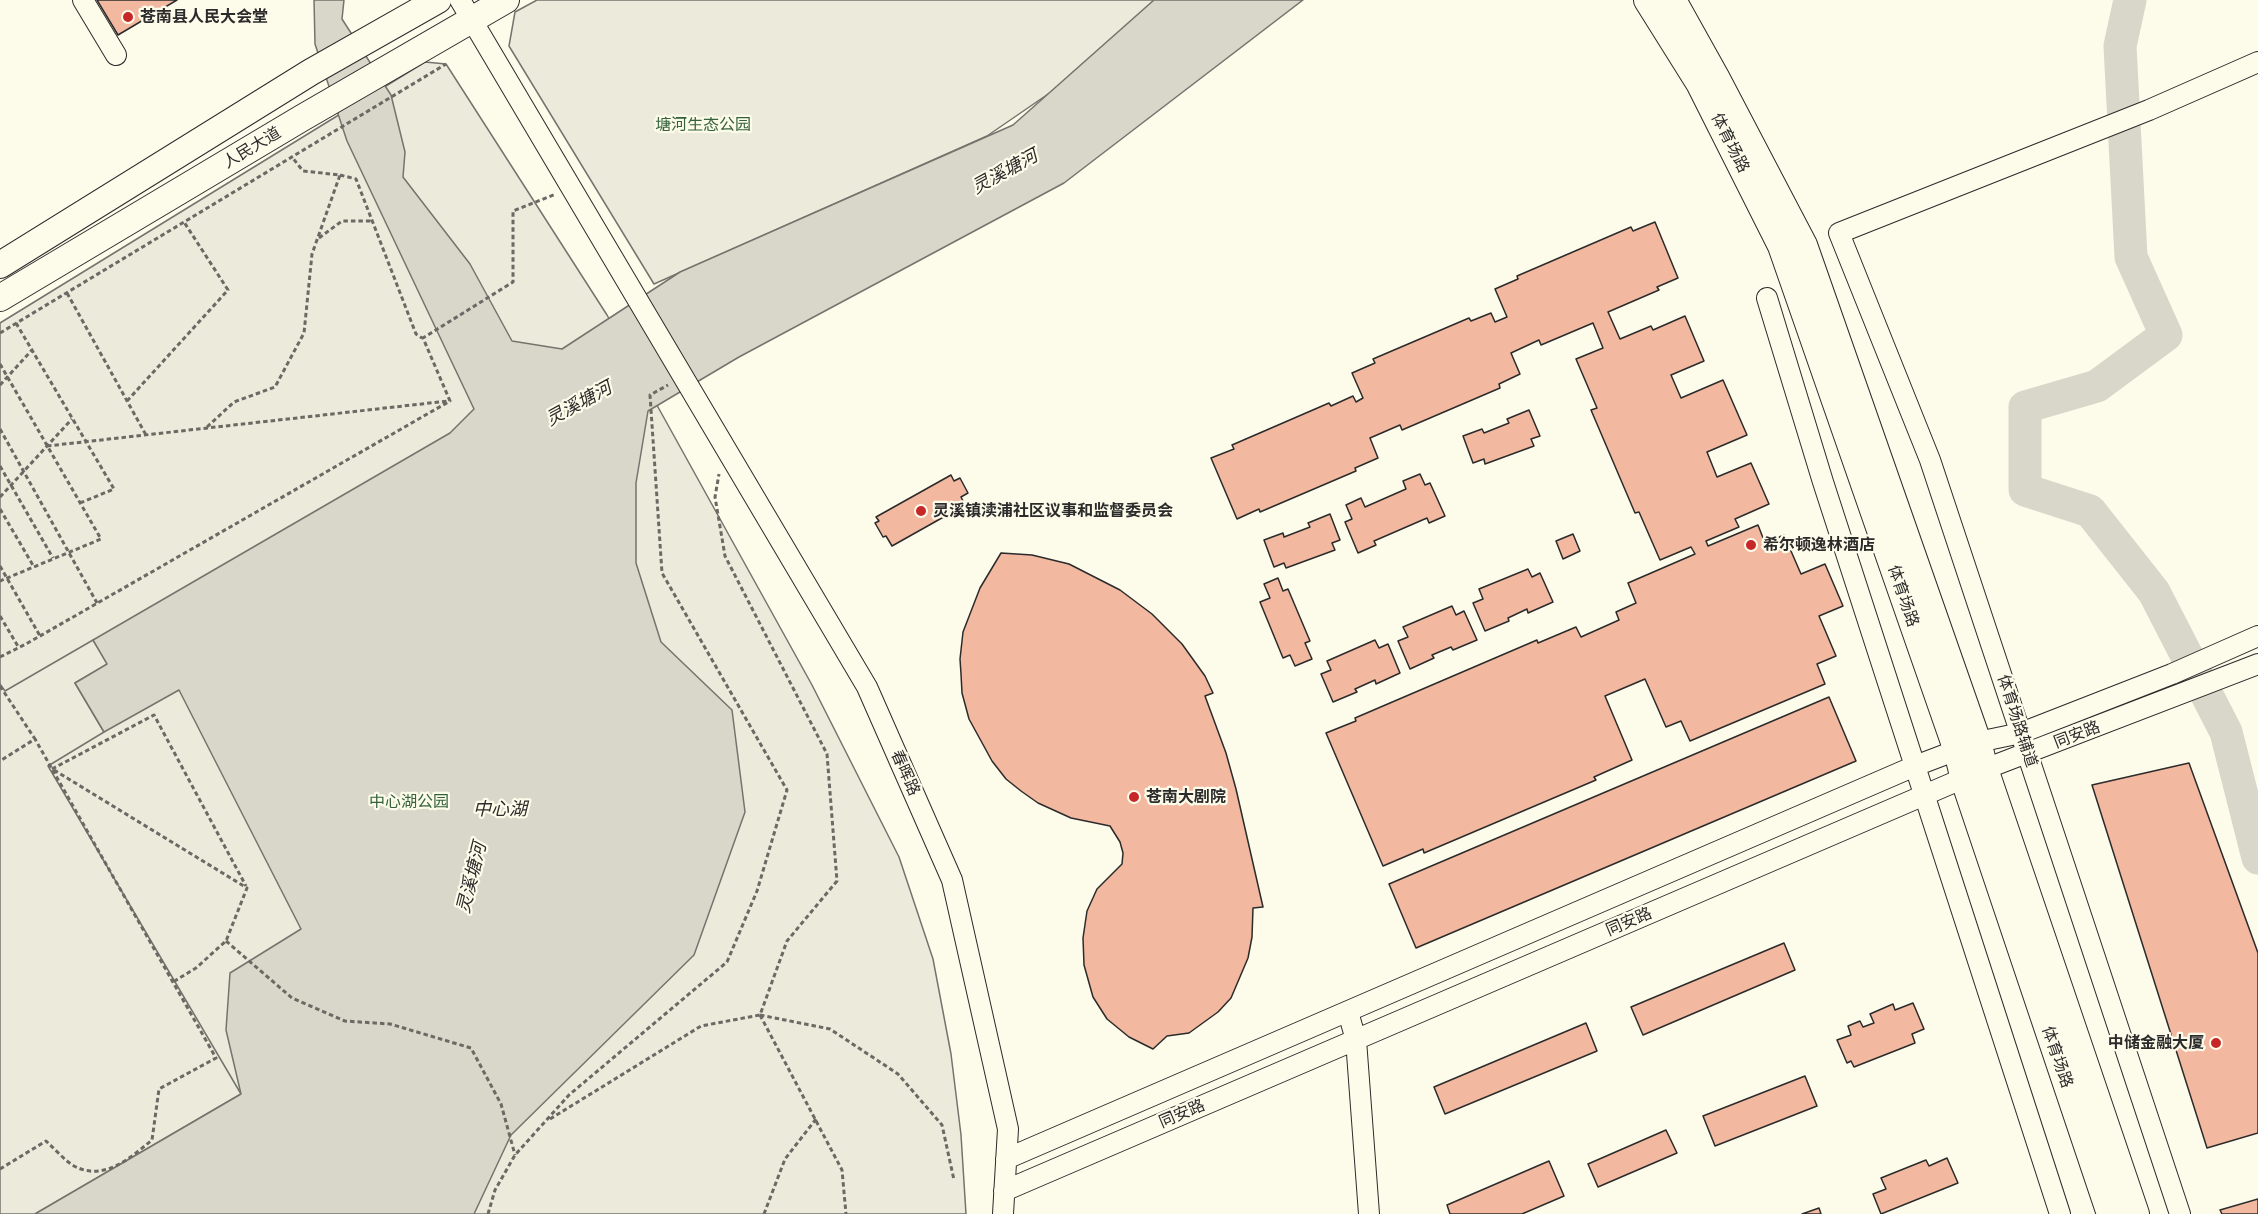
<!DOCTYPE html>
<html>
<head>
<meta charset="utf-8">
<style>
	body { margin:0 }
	canvas { display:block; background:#fdfbea }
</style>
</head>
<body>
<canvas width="2258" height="1214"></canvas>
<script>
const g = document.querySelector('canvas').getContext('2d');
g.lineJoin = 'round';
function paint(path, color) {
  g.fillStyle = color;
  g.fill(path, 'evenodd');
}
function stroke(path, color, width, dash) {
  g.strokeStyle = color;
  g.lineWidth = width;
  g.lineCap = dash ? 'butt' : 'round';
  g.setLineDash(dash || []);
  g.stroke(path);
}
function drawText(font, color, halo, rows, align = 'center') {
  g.font = font + ' Montserrat,"Noto Sans SC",sans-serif';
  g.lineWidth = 4.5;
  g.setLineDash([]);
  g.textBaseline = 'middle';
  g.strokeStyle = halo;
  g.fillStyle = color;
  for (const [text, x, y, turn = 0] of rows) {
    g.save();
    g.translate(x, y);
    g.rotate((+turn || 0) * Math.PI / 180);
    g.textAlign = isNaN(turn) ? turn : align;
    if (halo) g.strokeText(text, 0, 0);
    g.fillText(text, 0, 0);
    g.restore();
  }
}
const green = new Path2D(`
	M 537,0 L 1185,0 L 987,136 L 654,284 L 509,46 L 515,12 Z
	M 425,62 L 446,64 L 607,315 L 812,685 L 899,857 L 933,959 L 951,1054 L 961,1135 L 966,1214 L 0,1214 L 0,323 Z`);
const parking = new Path2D(`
	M 93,640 L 108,664 L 75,683 L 104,732 L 48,766 L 241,1094 L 35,1214 L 0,1214 L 0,684 L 5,691 Z`);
const water = new Path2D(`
	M 314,0 L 344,0 L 342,19 L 391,95 L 405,152 L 403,177 L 470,264 L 512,341 L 562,349 L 680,272 L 1013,125 L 1154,0 L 1303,0 L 1064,183 L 739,357 L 648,411 L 636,483 L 636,563 L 661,642 L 732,710 L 745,812 L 694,955 L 511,1135 L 474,1214 L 35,1214 L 241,1094 L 226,1030 L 230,973 L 301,929 L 179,690 L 104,732 L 75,683 L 107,664 L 93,640 L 450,433 L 474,409 L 347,141 L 315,44 Z`);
const river = new Path2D(`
	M 2130,0 L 2120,46 L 2131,257 L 2166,335 L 2097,386 L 2025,407 L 2025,490 L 2090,511 L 2154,592 L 2226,732 L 2258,858`);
const building = new Path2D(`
	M 97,0 L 177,0 L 118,35 Z
	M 1655,222 L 1678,278 L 1657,287 L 1659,290 L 1608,312 L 1620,339 L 1651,326 L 1653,330 L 1685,316 L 1704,361 L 1671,375 L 1681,398 L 1723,380 L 1747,435 L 1707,452 L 1717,477 L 1751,463 L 1769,504 L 1735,519 L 1739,527 L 1706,541 L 1708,546 L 1758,525 L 1765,543 L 1784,535 L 1801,574 L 1825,564 L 1843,606 L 1819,616 L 1836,656 L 1817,664 L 1825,684 L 1690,741 L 1681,721 L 1666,727 L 1645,679 L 1605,696 L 1632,760 L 1594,777 L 1596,780 L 1424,853 L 1423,849 L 1383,866 L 1326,733 L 1356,721 L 1355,718 L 1537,640 L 1538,643 L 1576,627 L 1581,637 L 1619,620 L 1616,612 L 1636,603 L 1628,583 L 1695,554 L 1691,547 L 1660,560 L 1639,512 L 1635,513 L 1591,410 L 1597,408 L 1576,359 L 1603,348 L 1593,323 L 1541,345 L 1539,340 L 1511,353 L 1520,374 L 1499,384 L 1500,388 L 1402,430 L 1400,425 L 1370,438 L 1378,458 L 1355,468 L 1356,471 L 1260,512 L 1259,509 L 1237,519 L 1211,458 L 1234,449 L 1232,445 L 1329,403 L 1331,406 L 1353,396 L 1356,402 L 1363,398 L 1352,373 L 1375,363 L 1373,359 L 1469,318 L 1471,321 L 1491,313 L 1495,322 L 1507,317 L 1495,289 L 1518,279 L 1517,276 L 1631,227 L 1633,231 Z
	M 1529,410 L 1540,436 L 1531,439 L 1534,446 L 1485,464 L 1484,459 L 1473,463 L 1463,436 L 1482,429 L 1484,433 L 1509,423 L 1507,419 Z
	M 1420,474 L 1425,485 L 1430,483 L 1445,516 L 1429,523 L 1427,518 L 1374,541 L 1376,545 L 1358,553 L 1345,522 L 1352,519 L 1346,505 L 1361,498 L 1365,507 L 1406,489 L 1403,481 Z
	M 951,475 L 954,481 L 960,478 L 968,493 L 961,497 L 965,505 L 892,546 L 886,536 L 883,537 L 875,523 L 879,521 L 876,517 Z
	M 1330,514 L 1340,540 L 1332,543 L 1335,550 L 1286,568 L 1284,563 L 1274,567 L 1264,540 L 1283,533 L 1284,537 L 1310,527 L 1308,523 Z
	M 1573,534 L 1580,551 L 1563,559 L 1556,541 Z
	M 1001,553 L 1032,555 L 1069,564 L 1120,590 L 1152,614 L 1182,644 L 1205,676 L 1213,693 L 1205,696 L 1226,753 L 1236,789 L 1263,907 L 1253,908 L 1252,937 L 1248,958 L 1231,998 L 1218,1012 L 1189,1033 L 1167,1036 L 1153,1049 L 1129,1037 L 1107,1019 L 1093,997 L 1084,965 L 1083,938 L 1087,911 L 1097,889 L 1122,864 L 1123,853 L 1120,842 L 1110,826 L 1071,818 L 1038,803 L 1021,791 L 1006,779 L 992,761 L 969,719 L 962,693 L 961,674 L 960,659 L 963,632 L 980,588 Z
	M 1528,569 L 1532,577 L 1540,573 L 1553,602 L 1528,613 L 1527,609 L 1508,618 L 1509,621 L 1485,631 L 1473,603 L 1483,599 L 1479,589 Z
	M 1278,578 L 1283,591 L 1288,589 L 1310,641 L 1305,643 L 1312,659 L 1295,666 L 1290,655 L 1283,658 L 1260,602 L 1270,598 L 1264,584 Z
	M 1452,606 L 1456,615 L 1464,611 L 1477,640 L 1453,650 L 1451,647 L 1432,655 L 1434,658 L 1410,669 L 1398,641 L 1408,637 L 1403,627 Z
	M 1375,640 L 1379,648 L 1388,644 L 1400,673 L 1376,684 L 1375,680 L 1355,689 L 1357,692 L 1333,702 L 1321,674 L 1331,670 L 1327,661 Z
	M 1829,697 L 1856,761 L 1416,948 L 1389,884 Z
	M 2189,763 L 2258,953 L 2258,1133 L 2207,1148 L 2092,785 Z
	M 1784,943 L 1795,970 L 1643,1035 L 1631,1007 Z
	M 1913,1003 L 1924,1029 L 1912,1034 L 1915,1043 L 1854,1067 L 1851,1061 L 1847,1063 L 1837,1040 L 1851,1035 L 1848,1026 L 1860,1021 L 1863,1027 L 1874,1023 L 1870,1014 L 1893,1004 L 1895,1010 Z
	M 1586,1023 L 1597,1051 L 1445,1114 L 1434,1087 Z
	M 1805,1076 L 1817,1106 L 1715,1146 L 1703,1116 Z
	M 1666,1130 L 1677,1153 L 1598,1187 L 1588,1164 Z
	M 1947,1158 L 1958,1183 L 1881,1214 L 1873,1194 L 1886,1189 L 1881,1178 L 1926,1160 L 1929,1166 Z
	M 1549,1161 L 1564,1196 L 1522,1214 L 1450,1214 L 1447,1205 Z
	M 2258,1199 L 2258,1214 L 2222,1214 L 2220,1210 Z
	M 1819,1208 L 1821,1214 L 1802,1214 Z`);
const path = new Path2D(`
	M 340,175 L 356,179 L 416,334 L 422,338
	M 319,238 L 342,221 L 372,221
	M 67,293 L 146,435
	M 16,323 L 114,489 L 80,503
	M 0,333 L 446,64
	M 0,364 L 101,539 L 0,581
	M 0,385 L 32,350
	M 127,401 L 228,290 L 184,222
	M 207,427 L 234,402 L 275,387 L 304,333 L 312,254 L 340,175 L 303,171 L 292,157
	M 0,429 L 97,603
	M 47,446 L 448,401
	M 0,466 L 53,558
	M 0,497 L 72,419
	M 0,509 L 34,567
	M 0,566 L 40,636
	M 0,616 L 19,648
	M 0,657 L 26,644 L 450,401 L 423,338 L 513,282 L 513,211 L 556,194
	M 0,686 L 35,739 L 0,761
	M 52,769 L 154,715 L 246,886
	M 54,770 L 247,888 L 226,941 L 196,968 L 173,982
	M 226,941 L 292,998 L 345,1021 L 390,1024 L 471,1048 L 501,1104 L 515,1155
	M 760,1015 L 830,1029 L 898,1074 L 942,1125 L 954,1180
	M 760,1015 L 842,1170 L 846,1214
	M 550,1119 L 701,1026 L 760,1015 L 787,941 L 837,881 L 827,754 L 725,556 L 715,497 L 719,474
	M 0,1169 L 46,1141 C 55,1149 64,1160 74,1166 C 104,1182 130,1158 152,1140 L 159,1089 L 216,1058 L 35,739
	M 488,1214 L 495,1190 L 515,1155 L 569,1095 L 727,962 L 757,891 L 787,790 L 662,573 L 650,395 L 668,385
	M 764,1214 L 785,1159 L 816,1119`);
const minor = new Path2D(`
	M 83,0 L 116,55
	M 460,0 L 867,687 L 952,880 L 1008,1129 L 1003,1214
	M 1767,298 L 1823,482 L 2060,1214
	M 1348,1012 L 1356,1040 L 1369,1214
	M 1006,1159 L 1915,766 L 1978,742 L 2021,733 L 2172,674 L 2258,636
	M 1004,1191 L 1985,769 L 2258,664
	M 2180,1214 L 1930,460 L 1839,233 L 2149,110 L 2258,62`);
const major = new Path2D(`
	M 1647,0 L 1699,83 L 1781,246 L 1957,751 L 1964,780 L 2110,1214
	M 1673,0 L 1716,77 L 1804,245 L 1978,742 L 1985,769 L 2136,1214
	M 0,265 L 311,72 L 438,0
	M 0,298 L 302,118 L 506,0`);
const markers = [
	[128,17,6,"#c62828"],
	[921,511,6,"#c62828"],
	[1751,545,6,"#c62828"],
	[1134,797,6,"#c62828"],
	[2216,1043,6,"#c62828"]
];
const poiNames = [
	["苍南县人民大会堂",140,17],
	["灵溪镇渎浦社区议事和监督委员会",933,511],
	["希尔顿逸林酒店",1763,545],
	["苍南大剧院",1146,797],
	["中储金融大厦",2204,1043,"right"]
];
const parkNames = [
	["塘河生态公园",703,125],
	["中心湖公园",409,802]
];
const streetNames = [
	["体育场路",1730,143,63],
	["人民大道",252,148,-31],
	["体育场路",1903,596,71],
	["体育场路辅道",2017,721,72],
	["同安路",2077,735,-21],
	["春晖路",905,773,66],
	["同安路",1629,922,-23],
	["体育场路",2057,1057,71],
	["同安路",1182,1114,-23]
];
const waterNames = [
	["灵溪塘河",1005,172,-29],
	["灵溪塘河",579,404,-29],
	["中心湖",500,810],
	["灵溪塘河",472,878,-76]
];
paint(green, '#ecebdb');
stroke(green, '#74746e', 1.5);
paint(parking, '#eceadb');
stroke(parking, '#74746e', 1.5);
paint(water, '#d8d7c9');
stroke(water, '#74746e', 1.5);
stroke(river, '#d8d7c9', 33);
paint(building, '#f2b8a0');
stroke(building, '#2b2b2b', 1.5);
stroke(minor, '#2b2b2b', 22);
stroke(major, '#2b2b2b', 28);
stroke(path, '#6a6964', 3, [4.5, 3]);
stroke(minor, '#fdfbea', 20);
stroke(major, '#fdfbea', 26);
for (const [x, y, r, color] of markers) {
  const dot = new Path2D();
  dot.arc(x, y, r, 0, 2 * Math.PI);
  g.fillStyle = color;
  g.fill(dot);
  stroke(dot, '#fdfbea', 2);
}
drawText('bold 16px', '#2b2b2b', '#fdfbea', poiNames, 'left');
drawText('16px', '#34623c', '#fdfbea', parkNames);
drawText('16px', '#2b2b2b', '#fdfbea', streetNames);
drawText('italic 18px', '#2b2b2b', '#fdfbea', waterNames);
</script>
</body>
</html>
